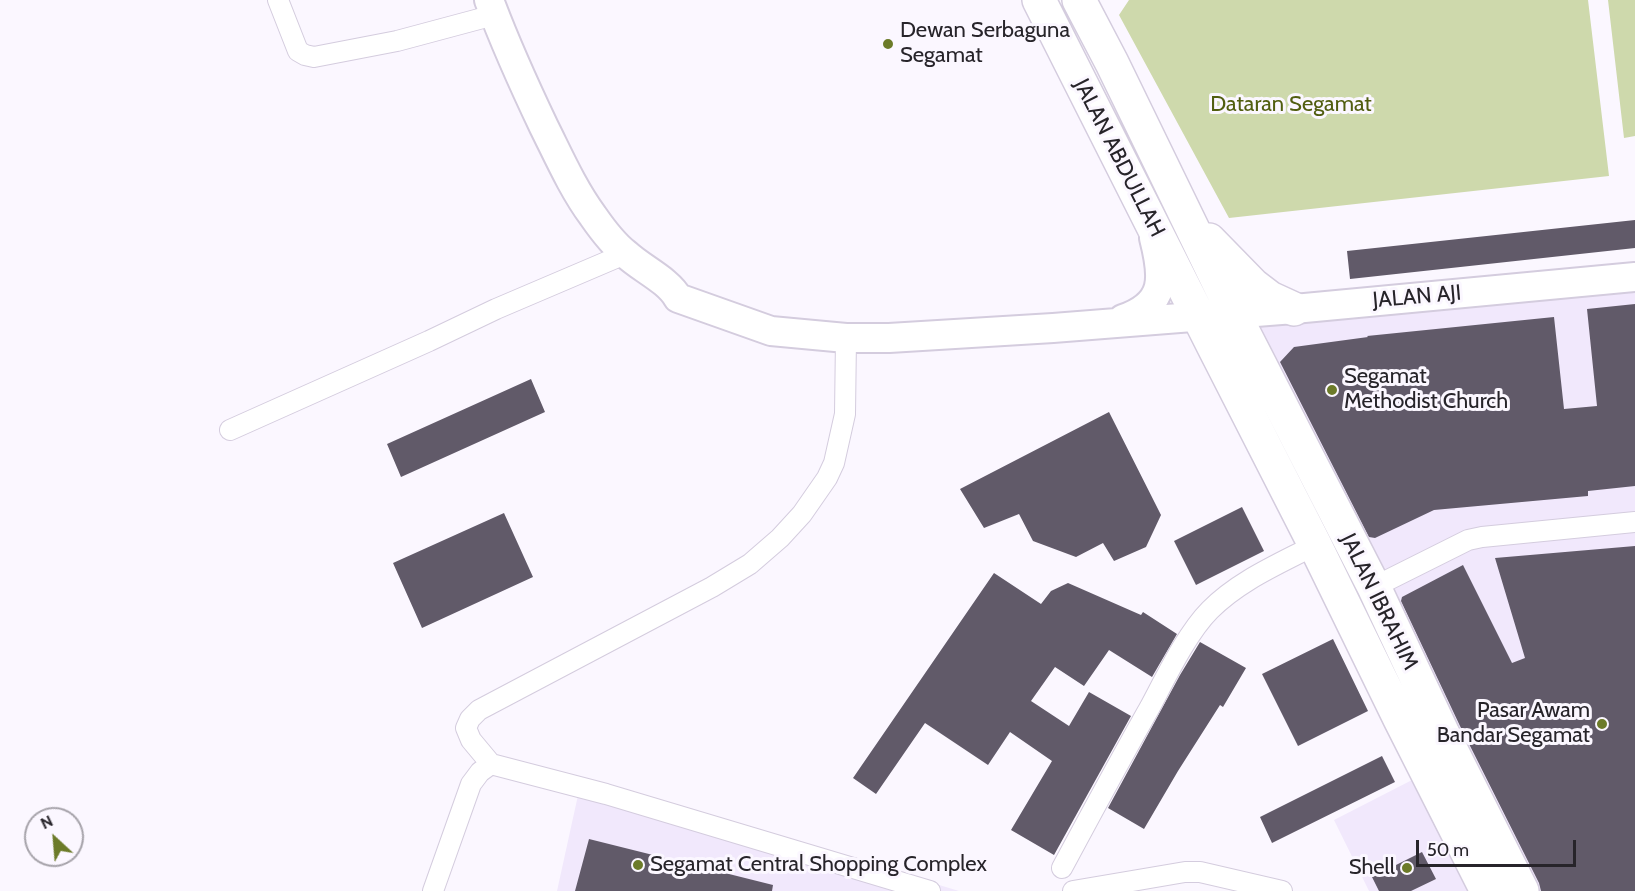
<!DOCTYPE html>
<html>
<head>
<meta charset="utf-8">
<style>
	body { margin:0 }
	#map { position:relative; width:1635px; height:891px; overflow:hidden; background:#fbf7ff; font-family:Cabin,sans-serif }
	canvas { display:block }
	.north { position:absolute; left:24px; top:807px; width:60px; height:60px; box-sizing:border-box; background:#fbf7ff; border:2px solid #a6a3aa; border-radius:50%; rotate:334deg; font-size:16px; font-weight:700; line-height:24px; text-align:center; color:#27242a }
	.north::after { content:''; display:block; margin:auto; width:21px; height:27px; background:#6c7b29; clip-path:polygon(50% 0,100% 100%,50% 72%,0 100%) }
	.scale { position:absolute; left:1416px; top:840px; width:160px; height:27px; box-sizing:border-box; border:3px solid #27242a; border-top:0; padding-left:8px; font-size:18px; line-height:21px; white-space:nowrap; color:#27242a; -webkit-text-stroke:4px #fbf7ff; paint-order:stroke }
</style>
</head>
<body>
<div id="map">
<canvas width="1635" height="891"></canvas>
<div class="north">N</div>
<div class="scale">50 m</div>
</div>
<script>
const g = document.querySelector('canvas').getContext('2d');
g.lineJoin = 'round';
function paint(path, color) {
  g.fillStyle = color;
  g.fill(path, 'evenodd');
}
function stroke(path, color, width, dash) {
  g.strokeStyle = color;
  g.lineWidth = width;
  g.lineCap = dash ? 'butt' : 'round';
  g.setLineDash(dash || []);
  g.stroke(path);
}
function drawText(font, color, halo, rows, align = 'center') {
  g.font = font + ' Cabin,sans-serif';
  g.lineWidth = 6;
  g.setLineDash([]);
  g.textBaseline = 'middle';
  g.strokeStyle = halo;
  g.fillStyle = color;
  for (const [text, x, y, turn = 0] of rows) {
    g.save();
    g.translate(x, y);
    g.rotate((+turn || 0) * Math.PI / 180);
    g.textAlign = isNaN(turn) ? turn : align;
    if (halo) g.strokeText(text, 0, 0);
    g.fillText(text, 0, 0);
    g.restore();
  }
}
const built = new Path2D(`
	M 1635,290 L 1635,891 L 1535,891 L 1254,327 Z
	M 582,777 L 959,891 L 557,891 Z
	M 1414,779 L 1471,891 L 1369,891 L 1334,820 Z`);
const green = new Path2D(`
	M 1129,0 L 1588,0 L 1609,176 L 1229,218 L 1119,15 Z
	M 1608,0 L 1635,0 L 1635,136 L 1624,138 Z`);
const building = new Path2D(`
	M 1635,220 L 1635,248 L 1350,279 L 1347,251 Z
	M 1635,304 L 1635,486 L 1588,491 L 1588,496 L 1434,510 L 1375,538 L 1369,537 L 1280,362 L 1294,347 L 1368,337 L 1367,336 L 1554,317 L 1564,409 L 1597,406 L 1587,309 Z
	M 531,379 L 545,412 L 401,477 L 387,444 Z
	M 1109,412 L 1161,515 L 1146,547 L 1114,561 L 1103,543 L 1076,557 L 1033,541 L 1019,514 L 984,528 L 960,489 Z
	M 1242,507 L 1264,551 L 1196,585 L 1174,541 Z
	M 504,513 L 533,577 L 422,628 L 393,563 Z
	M 1635,546 L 1635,891 L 1541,891 L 1539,883 L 1460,726 L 1401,601 L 1402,597 L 1463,565 L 1512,663 L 1525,658 L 1495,558 Z
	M 994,573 L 1041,604 L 1051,591 L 1068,583 L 1141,615 L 1143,612 L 1177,634 L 1152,677 L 1109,650 L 1084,686 L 1055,667 L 1031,701 L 1069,726 L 1089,692 L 1131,716 L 1054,855 L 1011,830 L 1052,761 L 1010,732 L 988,765 L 925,723 L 876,794 L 853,778 Z
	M 1333,639 L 1368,711 L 1298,746 L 1262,674 Z
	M 1200,642 L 1246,668 L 1223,707 L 1220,705 L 1178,771 L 1144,829 L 1108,808 L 1180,675 Z
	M 1382,756 L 1395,782 L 1272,843 L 1260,817 Z
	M 589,839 L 773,885 L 772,891 L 575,891 Z
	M 1422,852 L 1436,879 L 1411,891 L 1379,891 L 1372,877 Z`);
const street = new Path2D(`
	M 278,0 L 298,51 L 305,55 L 314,57 L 397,41 L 494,15
	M 230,430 L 429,341 L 496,309 L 625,254
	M 1374,587 L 1468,540 L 1482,537 L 1635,522
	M 491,764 L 471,740 L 466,728 L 470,719 L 479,710 L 712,587 L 750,564 L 780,538 L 802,514 L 827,478 L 834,463 L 845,414 L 846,338
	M 1062,868 C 1091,814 1120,760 1150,707 C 1166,677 1187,633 1210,610 C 1240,580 1279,564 1315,545
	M 433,891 L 471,784 L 480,772 L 491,764 L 606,794 L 930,891
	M 1073,891 L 1185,872 L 1200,872 L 1282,891`);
const secondary = new Path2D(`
	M 489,0 C 505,43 524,85 544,127 C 559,157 573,189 593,216 C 602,229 613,244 626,254 C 642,269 668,280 678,298 L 771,331 L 846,338 L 889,338 L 1053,328 L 1294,309 L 1635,277
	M 1123,319 C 1167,304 1164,277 1154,238`);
const highway = new Path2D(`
	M 1039,0 L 1215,349 L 1315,545 L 1400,719 L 1487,891
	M 1079,0 L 1112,63 L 1234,314 L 1374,587 L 1443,734 L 1522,891
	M 1209,240 L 1253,285 L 1270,298 L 1294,309`);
const markers = [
	[888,44,6,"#6c7b29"],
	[1332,390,6,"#6c7b29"],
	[1602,724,6,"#6c7b29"],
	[638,865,6,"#6c7b29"],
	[1407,868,6,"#6c7b29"]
];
const poiNames = [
	["Dewan Serbaguna",900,31],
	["Segamat",900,56],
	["Segamat",1344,377],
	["Methodist Church",1344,402],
	["Pasar Awam",1590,711,"right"],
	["Bandar Segamat",1590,736,"right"],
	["Segamat Central Shopping Complex",650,865],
	["Shell",1395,868,"right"]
];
const parkNames = [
	["Dataran Segamat",1291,105]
];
const streetNames = [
	["JALAN ABDULLAH",1119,158,63],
	["JALAN AJI",1417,297,-5],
	["JALAN IBRAHIM",1379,602,64]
];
paint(built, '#f1e8fc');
paint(green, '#ced9ac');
paint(building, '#615a69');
stroke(street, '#d4ccde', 22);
stroke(secondary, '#d4ccde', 32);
stroke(highway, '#d4ccde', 36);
stroke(street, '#fff', 20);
stroke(secondary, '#fff', 28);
stroke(highway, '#fff', 33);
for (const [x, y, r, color] of markers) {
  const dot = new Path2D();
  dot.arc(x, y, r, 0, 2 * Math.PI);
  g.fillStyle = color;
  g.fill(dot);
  stroke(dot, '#fbf7ff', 2);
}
drawText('22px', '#27242a', '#fbf7ff', poiNames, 'left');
drawText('22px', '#515e10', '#fbf7ff', parkNames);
drawText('22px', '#27242a', '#fbf7ff', streetNames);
</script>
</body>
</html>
